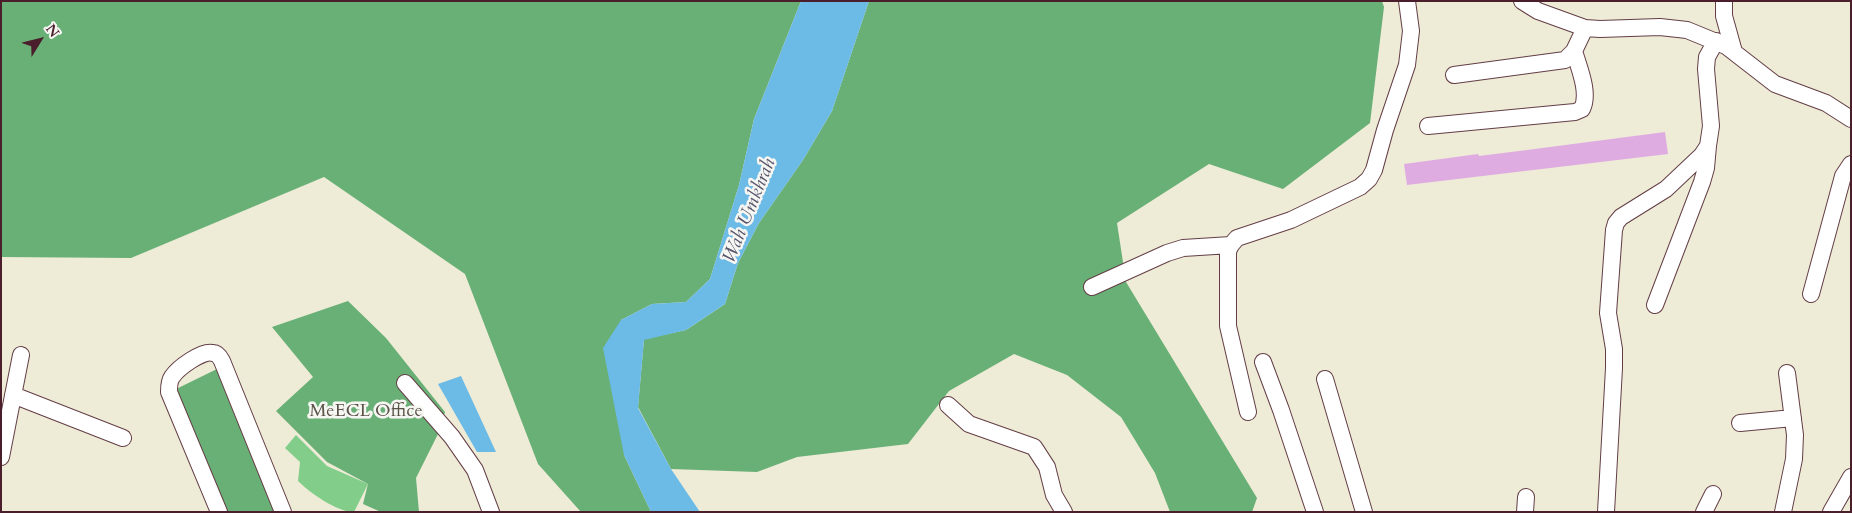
<!DOCTYPE html>
<html>
<head>
<meta charset="utf-8">
<style>
	body { margin:0 }
	#map { position:relative; width:1852px; height:513px; overflow:hidden; background:#eeebd7; font-family:Cardo,serif }
	canvas { display:block }
	.frame { position:absolute; inset:0; border:2px solid #4a1f2b; pointer-events:none }
	.north { position:absolute; left:15px; top:15px; width:50px; height:50px; -webkit-text-stroke:4px #f6f6f2; paint-order:stroke; rotate:54deg; font-size:14px; font-weight:700; line-height:20px; text-align:center; color:#4a1f2b }
	.north::after { content:''; display:block; margin:auto; width:18px; height:22px; background:#4a1f2b; clip-path:polygon(50% 0,100% 100%,50% 72%,0 100%) }
</style>
</head>
<body>
<div id="map">
<canvas width="1852" height="513"></canvas>
<div class="frame"></div>
<div class="north">N</div>
</div>
<script>
const g = document.querySelector('canvas').getContext('2d');
g.lineJoin = 'round';
function paint(path, color) {
  g.fillStyle = color;
  g.fill(path, 'evenodd');
}
function stroke(path, color, width, dash) {
  g.strokeStyle = color;
  g.lineWidth = width;
  g.lineCap = dash ? 'butt' : 'round';
  g.setLineDash(dash || []);
  g.stroke(path);
}
function drawText(font, color, halo, rows, align = 'center') {
  g.font = font + ' Cardo,serif';
  g.lineWidth = 5;
  g.setLineDash([]);
  g.textBaseline = 'middle';
  g.strokeStyle = halo;
  g.fillStyle = color;
  for (const [text, x, y, turn = 0] of rows) {
    g.save();
    g.translate(x, y);
    g.rotate((+turn || 0) * Math.PI / 180);
    g.textAlign = isNaN(turn) ? turn : align;
    if (halo) g.strokeText(text, 0, 0);
    g.fillText(text, 0, 0);
    g.restore();
  }
}
const green = new Path2D(`
	M 296,435 L 327,466 L 368,484 L 354,512 C 337,512 310,493 298,481 L 300,462 L 285,448 Z`);
const forest = new Path2D(`
	M 1,1 L 801,1 L 754,119 L 739,185 L 710,279 L 686,302 L 652,304 L 621,320 L 624,455 L 651,512 L 581,512 L 538,464 L 465,274 L 324,177 L 131,258 L 1,257 Z
	M 869,1 L 1382,1 L 1384,7 L 1370,123 L 1283,189 L 1209,164 L 1117,223 L 1126,282 L 1257,498 L 1252,512 L 1170,512 L 1155,473 L 1121,417 L 1067,375 L 1014,354 L 949,391 L 908,444 L 797,457 L 757,472 L 671,469 L 638,407 L 644,339 L 686,330 L 725,304 L 738,263 L 759,223 L 803,160 L 832,111 Z
	M 348,301 L 386,338 L 445,412 L 439,432 L 416,478 L 419,512 L 381,512 L 363,504 L 368,484 L 327,462 L 276,411 L 313,377 L 272,327 Z
	M 221,367 L 282,512 L 221,512 L 170,392 Z`);
const water = new Path2D(`
	M 801,1 L 869,1 L 832,111 L 803,160 L 759,223 L 738,263 L 725,304 L 686,330 L 644,340 L 638,408 L 671,469 L 700,512 L 651,512 L 624,455 L 603,348 L 621,320 L 652,304 L 686,302 L 710,279 L 739,185 L 754,119 Z
	M 461,376 L 496,452 L 477,452 L 438,384 Z`);
const building = new Path2D(`
	M 1665,132 L 1668,154 L 1407,185 L 1404,164 L 1478,154 L 1479,156 L 1527,150 Z`);
const street = new Path2D(`
	M 1522,1 L 1538,11 L 1585,28 L 1600,29 L 1660,27 L 1687,30 L 1726,46 L 1775,84 L 1826,103 L 1851,119
	M 1724,1 L 1724,16 L 1734,52
	M 1454,75 L 1565,60 L 1574,51 L 1585,28
	M 1428,126 L 1575,112 L 1582,109 C 1590,93 1579,68 1574,51
	M 1092,287 L 1167,253 L 1183,248 L 1231,245
	M 1811,294 L 1843,176 L 1851,164
	M 1655,305 L 1702,182 L 1706,168 L 1708,146
	M 1263,362 L 1281,410 L 1315,512
	M 1325,379 L 1364,512
	M 405,383 L 452,437 L 475,470 L 491,512
	M 13,395 L 123,438
	M 948,405 L 969,424 L 1034,447 L 1047,467 L 1054,495 L 1064,512
	M 1248,412 L 1228,326 L 1228,251 L 1231,245 L 1237,238 L 1291,220 L 1360,187 L 1369,179 L 1374,170 L 1385,130 L 1407,65 L 1411,31 L 1407,1
	M 1740,423 L 1793,418
	M 1,457 L 21,355
	M 219,512 L 169,392 C 169,387 169,381 172,377 C 178,368 202,350 213,353 C 217,353 220,357 222,361 L 283,512
	M 1525,512 L 1526,497
	M 1606,512 L 1614,368 L 1614,349 L 1608,313 L 1614,230 L 1616,223 L 1621,217 L 1666,189 L 1702,155 L 1708,146 L 1711,126 L 1706,69 L 1707,57 L 1716,41
	M 1704,512 L 1713,494
	M 1783,512 L 1794,459 L 1795,435 L 1787,373
	M 1831,512 L 1851,477`);
const parkNames = [
	["MeECL Office",366,412]
];
const waterNames = [
	["Wah Umkhrah",750,211,-68]
];
paint(green, '#82cd8a');
paint(forest, '#69b076');
paint(water, '#6cbae6');
paint(building, '#dface2');
stroke(street, '#633e45', 18);
stroke(street, '#fff', 16);
drawText('18px', '#5b5348', '#f6f6f2', parkNames);
drawText('italic 19px', '#56556c', '#f6f6f2', waterNames);
</script>
</body>
</html>
